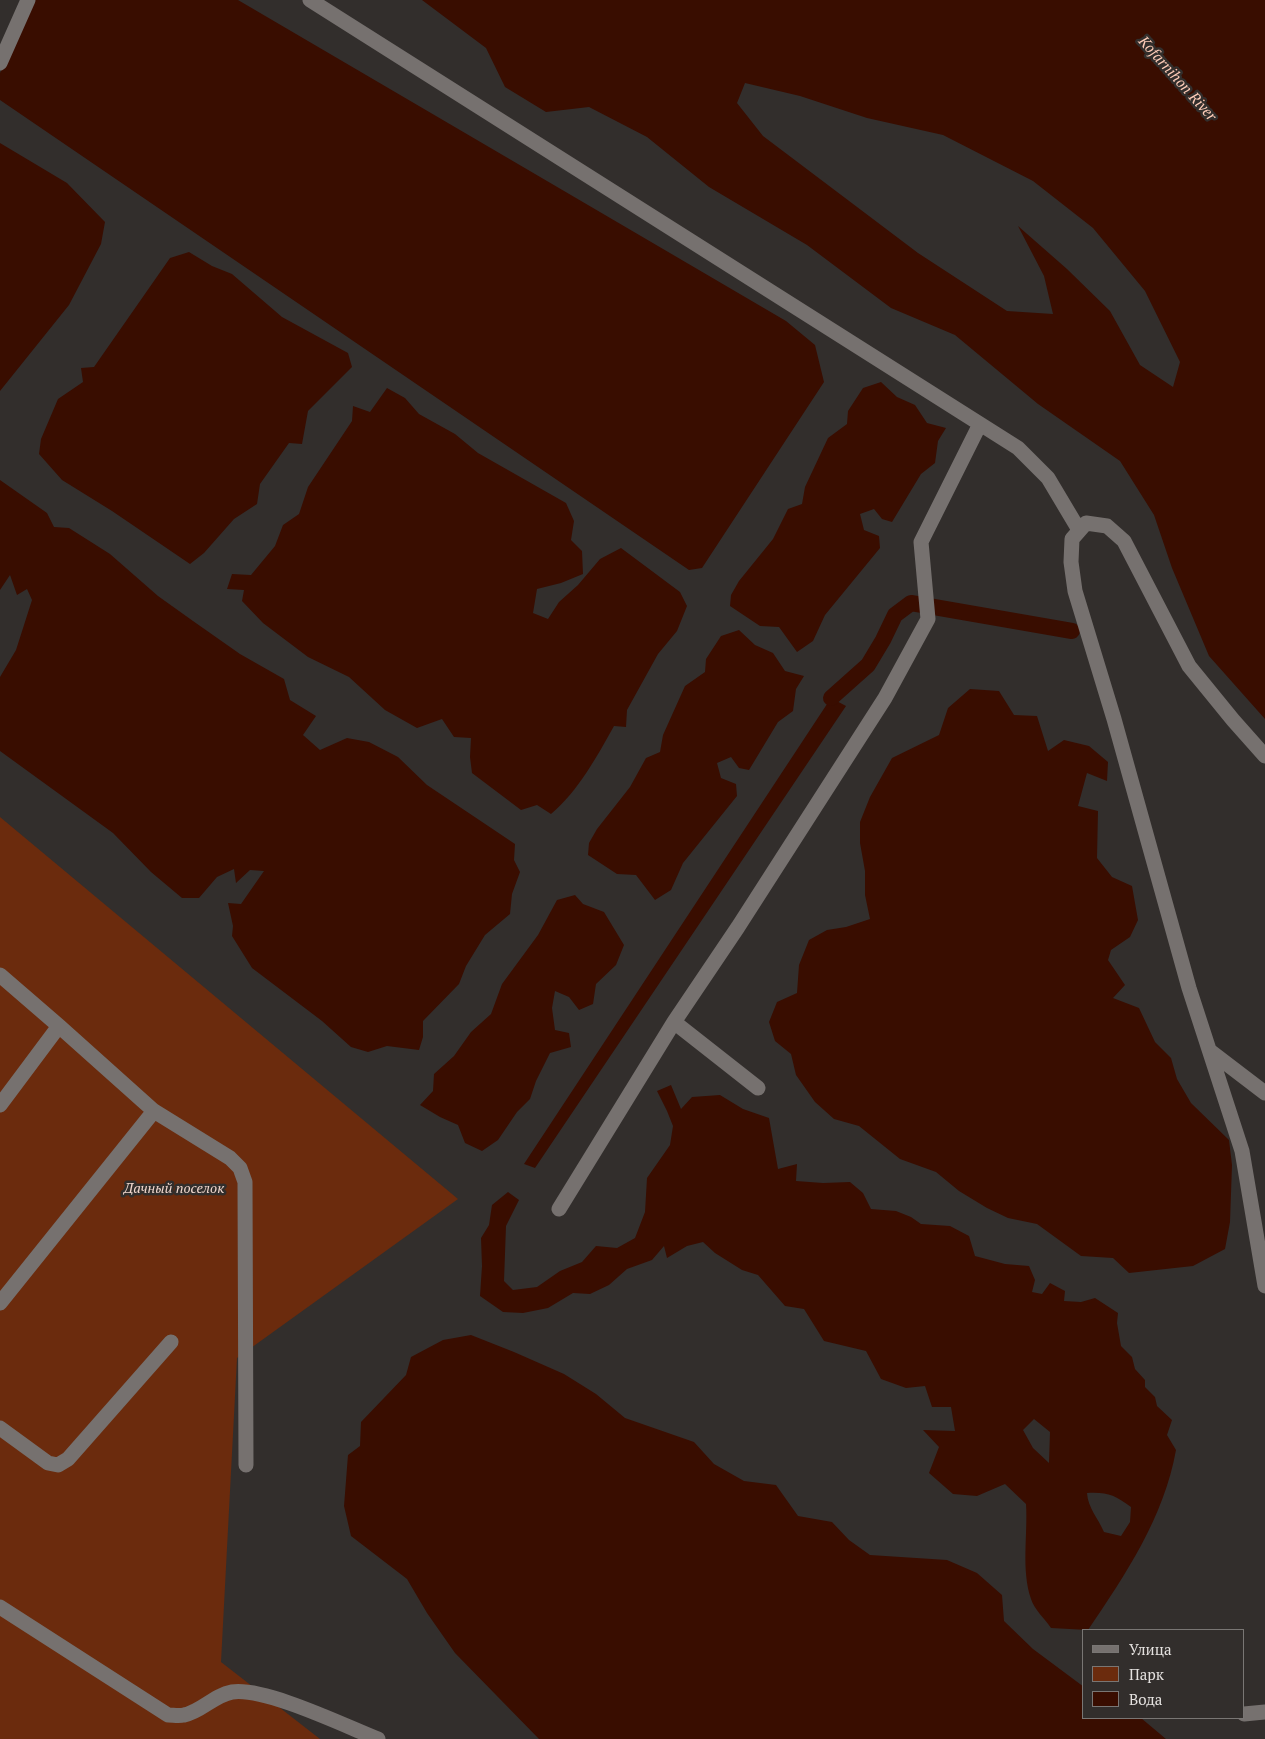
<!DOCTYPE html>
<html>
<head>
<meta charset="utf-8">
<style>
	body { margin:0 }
	#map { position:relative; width:1265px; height:1739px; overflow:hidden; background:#322e2c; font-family:"PT Serif",serif }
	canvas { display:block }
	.legend { position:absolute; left:1082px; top:1629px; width:162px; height:90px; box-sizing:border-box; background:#322e2c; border:1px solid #797674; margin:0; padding:6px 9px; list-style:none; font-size:15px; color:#e4e1df }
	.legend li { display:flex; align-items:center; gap:10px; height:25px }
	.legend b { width:25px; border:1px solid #797674 }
</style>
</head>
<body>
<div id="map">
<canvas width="1265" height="1739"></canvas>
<ul class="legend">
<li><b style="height:6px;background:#76716f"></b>Улица</li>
<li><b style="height:14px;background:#6b2b0d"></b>Парк</li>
<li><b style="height:14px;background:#390d00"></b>Вода</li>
</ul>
</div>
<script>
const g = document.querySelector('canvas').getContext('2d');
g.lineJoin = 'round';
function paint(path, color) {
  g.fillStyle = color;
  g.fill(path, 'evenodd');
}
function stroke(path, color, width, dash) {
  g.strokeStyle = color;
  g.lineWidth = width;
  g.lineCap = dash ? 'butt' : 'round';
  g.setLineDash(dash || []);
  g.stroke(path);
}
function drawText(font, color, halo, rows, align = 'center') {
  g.font = font + ' "PT Serif",serif';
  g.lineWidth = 5;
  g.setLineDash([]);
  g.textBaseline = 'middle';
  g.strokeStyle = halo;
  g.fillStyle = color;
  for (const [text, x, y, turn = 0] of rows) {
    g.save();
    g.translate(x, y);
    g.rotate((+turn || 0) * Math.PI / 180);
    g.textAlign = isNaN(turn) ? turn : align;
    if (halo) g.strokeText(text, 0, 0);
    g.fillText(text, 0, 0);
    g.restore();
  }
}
const green = new Path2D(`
	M 0,817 L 458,1199 L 237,1358 L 221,1662 L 320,1739 L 0,1739 Z`);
const water = new Path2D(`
	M 34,0 L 238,0 L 786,321 L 815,345 L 824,382 L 702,568 L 689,570 L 0,100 L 0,73 Z
	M 422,0 L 1265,0 L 1265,719 L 1209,656 L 1172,568 L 1154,515 L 1120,461 L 1038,404 L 955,335 L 891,308 L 807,245 L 709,187 L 647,137 L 589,107 L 546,112 L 505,87 L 486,48 ZM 745,83 L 800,96 L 867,118 L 943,135 L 1033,181 L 1093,228 L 1145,291 L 1180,362 L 1173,387 L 1140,365 L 1110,311 L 1067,269 L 1018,226 L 1044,276 L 1053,314 L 1007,311 L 918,253 L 763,136 L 737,103 Z
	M 0,143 L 67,183 L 105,222 L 101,244 L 69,305 L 0,391 Z
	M 189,252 L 212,266 L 232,274 L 282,317 L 348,353 L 352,367 L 308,411 L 302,444 L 289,443 L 260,484 L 257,504 L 234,519 L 204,553 L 190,564 L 112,511 L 62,480 L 39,454 L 41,439 L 58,399 L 83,382 L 81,368 L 94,367 L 170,258 Z
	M 881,382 L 897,397 L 915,405 L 927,423 L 946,428 L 938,441 L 935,463 L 921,474 L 892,522 L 882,519 L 874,509 L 860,514 L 864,530 L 879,536 L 880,548 L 825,615 L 813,641 L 797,652 L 779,627 L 760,626 L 730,606 L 731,595 L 739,581 L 773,539 L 788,509 L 802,504 L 805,487 L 828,438 L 847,424 L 848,411 L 863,388 Z
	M 387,388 L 405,398 L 419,414 L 455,434 L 478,453 L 566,503 L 574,521 L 571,540 L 582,551 L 583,574 L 561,583 L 537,589 L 533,613 L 548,619 L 559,602 L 578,585 L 600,559 L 621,548 L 680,592 L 687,606 L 677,631 L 658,654 L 627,710 L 626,727 L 614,726 C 596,758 579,790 551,814 L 537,805 L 521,810 L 472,773 L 470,757 L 471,738 L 454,737 L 442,719 L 417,728 L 385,710 L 349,677 L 308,657 L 263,623 L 242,601 L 244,590 L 227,589 L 232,574 L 251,575 L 275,546 L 283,525 L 299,514 L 308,487 L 352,421 L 353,406 L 370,412 Z
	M 0,480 L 47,513 L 54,527 L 69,528 L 110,554 L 158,596 L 193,621 L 240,654 L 284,679 L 290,700 L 316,716 L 303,735 L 320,750 L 347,738 L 369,742 L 398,757 L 427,785 L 515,844 L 514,860 L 520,872 L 512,894 L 510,914 L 485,935 L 466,966 L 459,984 L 423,1021 L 423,1037 L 419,1050 L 387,1046 L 368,1052 L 351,1047 L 322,1021 L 252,968 L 232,936 L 233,926 L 228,903 L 241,904 L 264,871 L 250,870 L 236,883 L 234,869 L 217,877 L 199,898 L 182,898 L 151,872 L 113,833 L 0,751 L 0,677 L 16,650 L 32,600 L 27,589 L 17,595 L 10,575 L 0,590 Z
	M 739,630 L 755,645 L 773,653 L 785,671 L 804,676 L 796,689 L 793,711 L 778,722 L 749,770 L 739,768 L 731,757 L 717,763 L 721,778 L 736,784 L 737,796 L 683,863 L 671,890 L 655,900 L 636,875 L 617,874 L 588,855 L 589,843 L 597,829 L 630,787 L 646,758 L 660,752 L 663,735 L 685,686 L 705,672 L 706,659 L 721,636 Z
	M 970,689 L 999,691 L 1014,715 L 1037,716 L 1048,751 L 1064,740 L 1089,746 L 1108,762 L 1107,781 L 1087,773 L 1078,806 L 1098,811 L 1097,858 L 1112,877 L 1132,886 L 1138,920 L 1130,937 L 1111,950 L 1108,960 L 1125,985 L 1113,998 L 1139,1008 L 1155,1042 L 1171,1058 L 1177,1079 L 1191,1103 L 1229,1140 L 1232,1165 L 1230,1222 L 1225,1249 L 1193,1266 L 1129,1273 L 1113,1258 L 1081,1256 L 1037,1224 L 1008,1218 L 987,1208 L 959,1191 L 936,1172 L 900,1159 L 859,1126 L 834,1119 L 815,1102 L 796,1075 L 791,1054 L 775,1041 L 769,1022 L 777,1002 L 797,993 L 799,965 L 809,940 L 827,930 L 846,927 L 870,919 L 865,895 L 865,871 L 860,843 L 860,822 L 870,797 L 892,758 L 939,735 L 948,708 Z
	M 831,698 L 846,706 L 535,1168 L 524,1164 Z
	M 575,895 L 583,904 L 604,912 L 624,945 L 616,965 L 596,984 L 593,1004 L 579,1010 L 569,997 L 555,991 L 552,1008 L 555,1030 L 569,1033 L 571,1047 L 550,1053 L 536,1081 L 530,1099 L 517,1112 L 498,1140 L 482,1151 L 465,1143 L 458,1125 L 440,1117 L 420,1105 L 433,1091 L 434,1074 L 454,1056 L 471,1032 L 491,1014 L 502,984 L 538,935 L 557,900 Z
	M 671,1085 L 681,1109 L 692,1097 L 720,1095 L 743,1109 L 769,1118 L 778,1169 L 797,1164 L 796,1181 L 823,1183 L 850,1182 L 863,1193 L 871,1209 L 896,1211 L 911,1217 L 921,1224 L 950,1226 L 969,1236 L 975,1256 L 1005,1264 L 1029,1266 L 1035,1280 L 1032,1292 L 1042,1294 L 1050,1283 L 1065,1291 L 1064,1301 L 1081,1302 L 1095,1298 L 1118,1313 L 1117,1323 L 1121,1346 L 1132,1357 L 1135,1369 L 1145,1380 L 1145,1387 L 1155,1397 L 1157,1406 L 1172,1420 L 1167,1435 L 1176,1450 C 1164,1517 1126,1574 1088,1630 L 1051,1628 C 1045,1619 1034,1609 1031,1599 C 1021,1569 1028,1535 1026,1504 L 1005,1484 L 977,1496 L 953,1494 L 929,1473 L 939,1447 L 923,1430 L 955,1431 L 951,1407 L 932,1407 L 925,1386 L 906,1388 L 881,1379 L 866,1351 L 824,1341 L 804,1309 L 785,1306 L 758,1275 L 742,1270 L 715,1253 L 703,1242 L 687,1246 L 667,1258 L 664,1246 L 652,1260 L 627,1269 L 609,1285 L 590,1294 L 573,1293 L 548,1308 L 523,1313 L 503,1312 L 480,1296 L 482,1266 L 481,1238 L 489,1225 L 492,1205 L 508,1192 L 519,1200 L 506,1226 L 504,1281 L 513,1290 L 537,1287 L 560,1271 L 582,1262 L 596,1246 L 617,1248 L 635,1238 L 645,1212 L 647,1178 L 670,1145 L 673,1126 L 667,1111 L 657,1091 ZM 1034,1419 L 1050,1432 L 1049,1463 L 1033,1448 L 1023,1430 ZM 1087,1493 C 1108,1492 1114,1495 1131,1507 L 1130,1522 L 1121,1536 L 1104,1532 C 1098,1518 1088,1508 1087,1493 Z
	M 471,1335 L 514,1352 L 564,1374 L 596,1394 L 625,1418 L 694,1442 L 714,1464 L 744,1481 L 776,1485 L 798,1516 L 832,1522 L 849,1540 L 870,1555 L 947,1560 L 977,1573 L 1002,1595 L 1004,1621 L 1033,1649 L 1084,1687 L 1084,1718 L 1141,1718 L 1166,1739 L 539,1739 L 455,1653 L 427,1613 L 407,1579 L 351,1536 L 344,1506 L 348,1455 L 360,1446 L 361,1422 L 406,1375 L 411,1357 L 443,1340 Z`);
const canal = new Path2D(`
	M 831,698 L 868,665 L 883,640 L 895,615 L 911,603 L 1072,631`);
const minor = new Path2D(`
	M 310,0 L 1018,448 L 1048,478 L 1079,530
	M 0,63 L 28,0
	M 1265,756 L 1233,720 L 1189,666 L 1124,541 L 1107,526 L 1086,523 L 1072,539 L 1071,562 L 1075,591 L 1114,719 L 1189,988 L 1242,1151 L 1265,1286
	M 0,975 L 59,1026 L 154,1111 L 230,1158 L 240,1168 L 245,1182 L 246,1465
	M 674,1022 L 758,1088
	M 1210,1051 L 1265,1093
	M 0,1105 L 59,1026
	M 559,1209 L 674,1022 L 738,927 L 885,698 L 928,619 L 921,542 L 980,424
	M 0,1303 L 154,1111
	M 0,1428 L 48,1463 L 58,1465 L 68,1459 L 171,1342
	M 0,1607 L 168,1715 C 173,1715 179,1716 184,1715 C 201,1712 214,1695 232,1692 C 265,1687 345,1726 378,1739
	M 1244,1714 L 1265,1712`);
const parkNames = [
	["Дачный поселок",174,1189]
];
const waterNames = [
	["Kofarnihon River",1177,79,48]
];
paint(green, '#6b2b0d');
paint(water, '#390d00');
stroke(canal, '#390d00', 16);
stroke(minor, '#76716f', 15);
drawText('italic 14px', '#f1d8ce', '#322e2c', parkNames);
drawText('italic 15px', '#fdcbb7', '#322e2c', waterNames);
</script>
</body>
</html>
